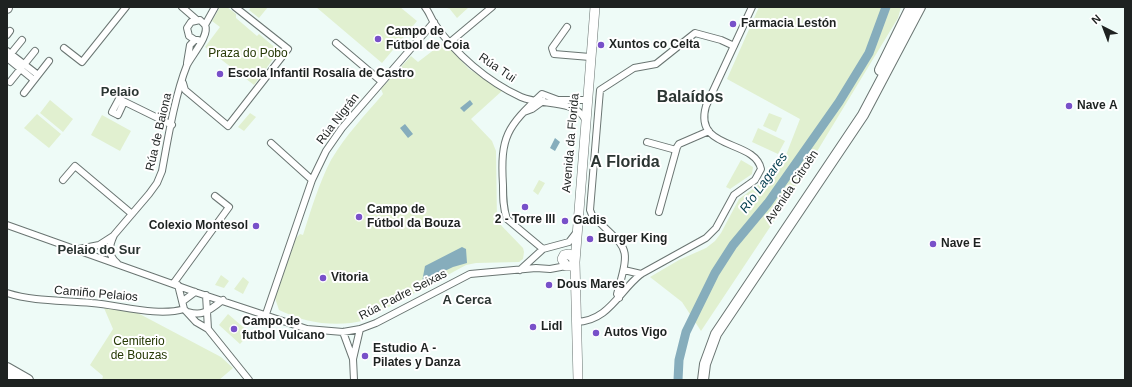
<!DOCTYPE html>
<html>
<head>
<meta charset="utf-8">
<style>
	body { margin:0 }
	#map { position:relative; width:1132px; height:387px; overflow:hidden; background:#eefbf7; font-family:Helvetica,sans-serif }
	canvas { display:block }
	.frame { position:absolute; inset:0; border:8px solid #1e2221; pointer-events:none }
	.north { position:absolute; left:1084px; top:8px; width:40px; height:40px; -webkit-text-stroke:3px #fff; paint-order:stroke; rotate:318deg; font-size:11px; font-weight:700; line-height:16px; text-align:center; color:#1e2221 }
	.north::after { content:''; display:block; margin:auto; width:14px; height:18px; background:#1e2221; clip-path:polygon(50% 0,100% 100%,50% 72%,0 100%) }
</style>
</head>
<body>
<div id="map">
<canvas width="1132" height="387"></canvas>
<div class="frame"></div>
<div class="north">N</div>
</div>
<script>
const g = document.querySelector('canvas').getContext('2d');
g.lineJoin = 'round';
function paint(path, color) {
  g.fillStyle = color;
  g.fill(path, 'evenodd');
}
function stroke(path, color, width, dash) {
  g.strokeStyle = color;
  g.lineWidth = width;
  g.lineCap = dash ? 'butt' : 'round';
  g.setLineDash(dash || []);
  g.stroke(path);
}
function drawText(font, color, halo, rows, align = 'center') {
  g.font = font + ' Helvetica,sans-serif';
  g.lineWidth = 4;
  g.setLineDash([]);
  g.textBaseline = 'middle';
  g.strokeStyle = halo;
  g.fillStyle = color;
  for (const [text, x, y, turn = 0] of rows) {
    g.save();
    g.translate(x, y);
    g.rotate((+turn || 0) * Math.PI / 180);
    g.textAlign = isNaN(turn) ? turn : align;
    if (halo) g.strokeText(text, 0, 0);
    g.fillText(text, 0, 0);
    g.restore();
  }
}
const green = new Path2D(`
	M 220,7 L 227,7 L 236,14 L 236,18 L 257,36 L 259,34 L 279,51 L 254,85 L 205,47 L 220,27 L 212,21 Z
	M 251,7 L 268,7 L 259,18 L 249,10 Z
	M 316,7 L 400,7 L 417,21 L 382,63 Z
	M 449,7 L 469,7 L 457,18 L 449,8 L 447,10 Z
	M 759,7 L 901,7 L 898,18 L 782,209 L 701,331 L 682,302 L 650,277 L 679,260 L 706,248 L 715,241 L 721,233 L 739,199 L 761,183 L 769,168 L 786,155 L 800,119 L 727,79 Z
	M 444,42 L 469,69 L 503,90 L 471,119 L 492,141 L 496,151 L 497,221 L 523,248 L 524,252 L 523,259 L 519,262 L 476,263 L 466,265 L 365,320 C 337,328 305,323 279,310 L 275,298 L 296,238 L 300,234 L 303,235 C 311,210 319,183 331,160 C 345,136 365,115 383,94 L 381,89 L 411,56 L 418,62 Z
	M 50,100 L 73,119 L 63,132 L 40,113 Z
	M 250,113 L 256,117 L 244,131 L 238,127 Z
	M 769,113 L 782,118 L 776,132 L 763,126 Z
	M 37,114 L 61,134 L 49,148 L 24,128 Z
	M 102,115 L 131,131 L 120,151 L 91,135 Z
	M 758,128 L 785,141 L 778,154 L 752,142 Z
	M 741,160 L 753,167 L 752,174 L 730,189 L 726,187 Z
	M 539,180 L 545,183 L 538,195 L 533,191 Z
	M 221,275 L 229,281 L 224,288 L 215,285 Z
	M 243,277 L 249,282 L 243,294 L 234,289 Z
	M 104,308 L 134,311 L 221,357 L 233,368 L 219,380 L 102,380 L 103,376 L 90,365 L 113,329 Z
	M 228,314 L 250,333 L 240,344 L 219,325 Z`);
const water = new Path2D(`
	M 470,100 L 473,104 L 464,112 L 460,108 Z
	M 405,124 L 413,134 L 408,138 L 400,128 Z
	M 555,138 L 560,142 L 555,151 L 550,148 Z
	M 462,247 L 466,249 L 467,263 L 453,267 L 422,282 L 425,266 Z`);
const river = new Path2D(`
	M 678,380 L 679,360 L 686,332 L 715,273 L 733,245 L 768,203 L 839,102 L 869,53 L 886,7`);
const minor = new Path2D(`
	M 182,7 L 197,20
	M 425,7 C 429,12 431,18 434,23 C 455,54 488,82 521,97 C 542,106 574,99 585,119
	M 205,25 L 215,7
	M 567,27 L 552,48 L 554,54 L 590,57
	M 7,35 L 10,31
	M 336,43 L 382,82
	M 449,43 L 492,7
	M 64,48 L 82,62 L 126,7
	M 7,51 L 38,75
	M 9,56 L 22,40
	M 7,58 L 34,80
	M 187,63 L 190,45 L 195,40 L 198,40
	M 10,82 L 35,51
	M 183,83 L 185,90 L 228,126 L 288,49 L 235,7
	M 24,93 L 49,61
	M 124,102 L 118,115 L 112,112 L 119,99 L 172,125
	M 524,112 L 532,109 L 543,101
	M 647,142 L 676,150
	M 271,143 L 312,180
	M 63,180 L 75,166 L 132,214
	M 659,212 L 677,147 L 679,144 L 709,131
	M 7,225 L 195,292 L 307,329 L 343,332 L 360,329 L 376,323 L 470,274 L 536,268 L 550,269 L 566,266
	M 79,249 L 99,245 L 113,236
	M 543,249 L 507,219 C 503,208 503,197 503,185 C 500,136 507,127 542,94 L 558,100 L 587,100
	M 117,263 C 107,254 109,246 114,235 L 149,194 L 157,183 L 162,171 C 168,138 175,95 187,65 C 192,55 210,35 205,25 L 200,20 L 191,22 L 187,28 L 189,36 L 195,40
	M 520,270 L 543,249 L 569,242 L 576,233
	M 624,270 L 641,274
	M 173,284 L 229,207 L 215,196
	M 178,285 L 184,309 L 196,322 L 208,329 L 249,380
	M 7,293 C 35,302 63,300 92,303 C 119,305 158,317 184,309
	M 206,295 L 208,329
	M 619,298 L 617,294 C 632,242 627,251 592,215 L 590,210 L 600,90 L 634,68 L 656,64 L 695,33 L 721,40 L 734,46
	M 183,301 L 195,292
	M 188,312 C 204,317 210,309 223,300
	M 266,314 L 312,180 L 326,151 L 342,128 L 434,22
	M 576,322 C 609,321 619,291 641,274 L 706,238 L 716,228 L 734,195 L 755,180 L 761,169 C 755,139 693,151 706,106 L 752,7
	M 343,332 L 353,359
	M 354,380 L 353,359 L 360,329`);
const secondary = new Path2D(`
	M 575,262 L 571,266 L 566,266 L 562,259 L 564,255 L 569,254 L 575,260
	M 578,380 L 575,262 L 595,7`);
const primary = new Path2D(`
	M 7,8 L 7,7
	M 880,70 L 911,7
	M 703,380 L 705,364 L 716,334 L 863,115 L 920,7`);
const trunk = new Path2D(`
	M 7,368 L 28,380
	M 7,376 L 14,380`);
const markers = [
	[733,24,4,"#7850c9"],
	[378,39,4,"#7850c9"],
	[601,45,4,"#7850c9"],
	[220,74,4,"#7850c9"],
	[1069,106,4,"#7850c9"],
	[525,207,4,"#7850c9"],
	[359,217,4,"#7850c9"],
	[565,221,4,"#7850c9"],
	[256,226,4,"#7850c9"],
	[590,239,4,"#7850c9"],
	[933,244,4,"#7850c9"],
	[323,278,4,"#7850c9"],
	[549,285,4,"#7850c9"],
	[533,327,4,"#7850c9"],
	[234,329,4,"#7850c9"],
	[596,333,4,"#7850c9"],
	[365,356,4,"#7850c9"]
];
const poiNames = [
	["Farmacia Lestón",741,24],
	["Campo de",386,32],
	["Fútbol de Coia",386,46],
	["Xuntos co Celta",609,45],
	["Escola Infantil Rosalía de Castro",228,74],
	["Nave A",1077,106],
	["Campo de",367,210],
	["Fútbol da Bouza",367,224],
	["2 - Torre III",525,220,"center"],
	["Gadis",573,221],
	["Colexio Montesol",248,226,"right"],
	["Burger King",598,239],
	["Nave E",941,244],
	["Vitoria",331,278],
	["Dous Mares",557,285],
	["Campo de",242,322],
	["futbol Vulcano",242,336],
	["Lidl",541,327],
	["Autos Vigo",604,333],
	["Estudio A -",373,349],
	["Pilates y Danza",373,363]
];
const parkNames = [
	["Praza do Pobo",248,54],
	["Cemiterio",139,342],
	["de Bouzas",139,356]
];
const streetNames = [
	["Rúa Tui",497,68,34],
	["Rúa Nigrán",338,119,-52],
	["Rúa de Baiona",159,132,-77],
	["Avenida da Florida",571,143,-85],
	["Avenida Citroën",792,187,-56],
	["Camiño Pelaios",96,294,5],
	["Rúa Padre Seixas",403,295,-27]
];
const neighbourhoodNames = [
	["Pelaio",120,92],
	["Pelaio do Sur",99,250],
	["A Cerca",467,300]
];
const waterNames = [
	["Río Lagares",764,183,-54]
];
const districtNames = [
	["Balaídos",690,98],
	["A Florida",625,163]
];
paint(green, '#e1f0d0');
paint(water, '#86adbc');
stroke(river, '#86adbc', 9);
stroke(minor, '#6a7572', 8);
stroke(secondary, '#6a7572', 10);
stroke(primary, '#6a7572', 12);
stroke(trunk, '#6a7572', 12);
stroke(minor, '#fff', 6);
stroke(secondary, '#fff', 9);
stroke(primary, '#fff', 10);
stroke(trunk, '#fff', 10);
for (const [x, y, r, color] of markers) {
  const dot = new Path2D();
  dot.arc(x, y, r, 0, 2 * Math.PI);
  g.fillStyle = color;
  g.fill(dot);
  stroke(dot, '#fff', 1.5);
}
drawText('bold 12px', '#1e2221', '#fff', poiNames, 'left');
drawText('12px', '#263905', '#fff', parkNames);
drawText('12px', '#1e2221', '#fff', streetNames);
drawText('bold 13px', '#2b3532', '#fff', neighbourhoodNames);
drawText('italic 13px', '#003b4c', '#fff', waterNames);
drawText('bold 16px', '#2b3532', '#fff', districtNames);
</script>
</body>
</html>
